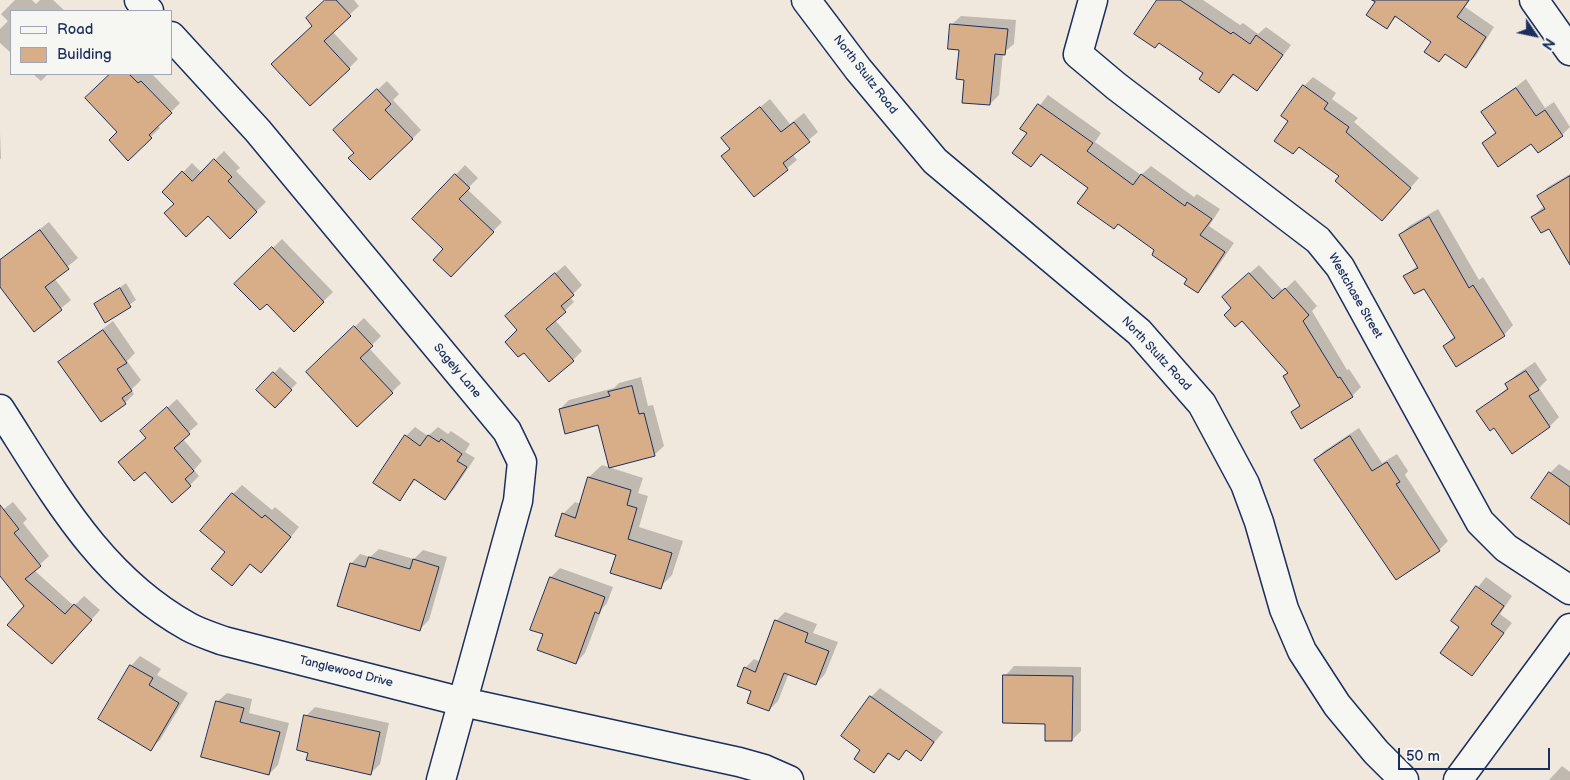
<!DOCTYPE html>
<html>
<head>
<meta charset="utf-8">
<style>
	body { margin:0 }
	#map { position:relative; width:1570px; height:780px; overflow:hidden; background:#f0e8dd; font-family:"Balsamiq Sans",sans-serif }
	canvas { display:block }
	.legend { position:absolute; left:10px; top:10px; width:162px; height:65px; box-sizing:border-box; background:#f6f6f2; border:1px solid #9ea6b7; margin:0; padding:6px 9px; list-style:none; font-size:15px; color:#1b2f5e }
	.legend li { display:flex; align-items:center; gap:10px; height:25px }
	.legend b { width:25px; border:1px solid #9ea6b7 }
	.north { position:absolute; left:1510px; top:10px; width:50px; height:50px; -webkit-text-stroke:4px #f6f6f2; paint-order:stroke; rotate:124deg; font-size:14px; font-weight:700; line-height:20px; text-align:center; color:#1b2f5e }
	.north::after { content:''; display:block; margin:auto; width:18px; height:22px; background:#1b2f5e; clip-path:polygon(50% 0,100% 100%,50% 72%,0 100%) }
	.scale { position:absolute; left:1398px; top:748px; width:152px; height:22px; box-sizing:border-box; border:2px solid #1b2f5e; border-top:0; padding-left:6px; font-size:15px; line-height:18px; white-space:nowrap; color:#1b2f5e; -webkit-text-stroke:4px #f6f6f2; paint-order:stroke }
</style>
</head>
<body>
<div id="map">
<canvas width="1570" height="780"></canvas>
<ul class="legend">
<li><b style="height:6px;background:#f6f6f2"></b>Road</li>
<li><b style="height:14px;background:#d8ae89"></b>Building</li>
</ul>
<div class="north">N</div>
<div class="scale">50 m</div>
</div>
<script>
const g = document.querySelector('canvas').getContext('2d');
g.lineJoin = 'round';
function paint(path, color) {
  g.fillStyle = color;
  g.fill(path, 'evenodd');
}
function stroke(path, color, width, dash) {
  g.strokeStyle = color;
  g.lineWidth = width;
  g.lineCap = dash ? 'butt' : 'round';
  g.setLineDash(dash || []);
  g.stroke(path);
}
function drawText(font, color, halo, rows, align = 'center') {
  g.font = font + ' "Balsamiq Sans",sans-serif';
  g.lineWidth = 4;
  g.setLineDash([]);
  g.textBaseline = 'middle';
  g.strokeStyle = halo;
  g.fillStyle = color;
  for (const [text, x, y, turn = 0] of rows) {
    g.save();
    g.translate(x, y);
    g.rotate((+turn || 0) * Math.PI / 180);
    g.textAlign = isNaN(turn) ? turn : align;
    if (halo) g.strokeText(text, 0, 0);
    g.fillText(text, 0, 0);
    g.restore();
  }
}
const shadow = new Path2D(`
	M 15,0 L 32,0 L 36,4 L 40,0 L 53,0 L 65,11 L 11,11 L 11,53 L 0,43 L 0,29 L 8,21 L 1,14 Z
	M 326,0 L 354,0 L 359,6 L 332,31 L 358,59 L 349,68 L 282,55 L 314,25 Z
	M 1156,0 L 1203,0 L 1240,25 L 1243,23 L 1258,34 L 1266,27 L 1291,45 L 1257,90 L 1235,74 L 1219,92 Z
	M 1375,0 L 1470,0 L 1465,7 L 1494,27 L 1475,57 L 1465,66 L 1447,53 L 1439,61 L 1433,41 L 1397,16 L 1386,28 Z
	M 961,16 L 1016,20 L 1014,44 L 1003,53 L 999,95 L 990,104 L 965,79 L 960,49 L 951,25 Z
	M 33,74 L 48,74 L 41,81 Z
	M 111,74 L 152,74 L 180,103 L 157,126 L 160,128 L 128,159 L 119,132 L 87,98 Z
	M 1313,77 L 1336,93 L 1332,99 L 1358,118 L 1354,122 L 1419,178 L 1391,210 L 1300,146 L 1293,153 L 1290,121 L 1304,86 Z
	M 1526,79 L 1545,108 L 1554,102 L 1570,127 L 1562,135 L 1483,144 L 1496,132 L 1483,112 Z
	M 387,81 L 399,94 L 393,100 L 421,130 L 412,139 L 355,153 L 344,121 Z
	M 1048,95 L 1101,133 L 1095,142 L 1141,175 L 1151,166 L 1194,197 L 1197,194 L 1220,209 L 1209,226 L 1234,243 L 1207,282 L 1197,291 L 1189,279 L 1090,187 L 1042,153 L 1031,165 L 1028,133 L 1022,128 Z
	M 770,99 L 790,124 L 804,113 L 818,132 L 792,154 L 797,160 L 755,195 L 723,156 L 731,148 L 723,138 Z
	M 0,133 L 1,158 L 0,160 Z
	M 224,151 L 240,168 L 236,171 L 266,202 L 230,237 L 208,214 L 175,204 L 164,192 L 192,163 L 202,173 Z
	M 465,165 L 478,178 L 467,189 L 502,222 L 451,275 L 445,249 L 413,219 Z
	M 1570,174 L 1570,254 L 1549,227 L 1532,217 L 1544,206 L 1539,196 L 1548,187 Z
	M 1438,209 L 1479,280 L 1483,277 L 1513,325 L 1504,335 L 1457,365 L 1444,346 L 1455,336 L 1424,287 L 1405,276 L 1418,265 L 1400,235 L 1409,226 Z
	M 49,222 L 78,258 L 54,278 L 71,300 L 35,330 L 0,283 L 0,260 Z
	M 282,239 L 333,292 L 294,330 L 267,302 L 236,284 Z
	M 565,265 L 582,285 L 570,297 L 574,302 L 555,320 L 582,351 L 573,360 L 519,330 L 516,307 Z
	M 1259,265 L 1283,291 L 1295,280 L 1317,306 L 1312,311 L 1347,370 L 1349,369 L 1361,387 L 1352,396 L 1292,412 L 1301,404 L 1284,376 L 1289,372 L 1233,307 L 1233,288 Z
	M 126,283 L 136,300 L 106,321 L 96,305 Z
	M 364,318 L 381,336 L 369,348 L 401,383 L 392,392 L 316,363 Z
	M 113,321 L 135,353 L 127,361 L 141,380 L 131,390 L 134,394 L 125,403 L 60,362 Z
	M 1535,362 L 1547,380 L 1539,388 L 1559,417 L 1550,426 L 1512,452 L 1494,427 L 1478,411 L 1509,387 L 1507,384 L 1516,375 Z
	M 280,367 L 297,383 L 275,406 L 258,390 Z
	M 641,377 L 648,406 L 653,405 L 664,446 L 654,455 L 599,423 L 560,409 L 569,400 L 614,388 L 619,383 Z
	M 177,399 L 198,424 L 182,438 L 202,461 L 194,470 L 199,476 L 190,485 L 142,431 Z
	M 415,427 L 428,436 L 438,427 L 448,434 L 451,431 L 470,444 L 465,452 L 475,458 L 454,489 L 445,498 L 416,479 L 400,499 L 406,436 Z
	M 1359,428 L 1382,463 L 1397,454 L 1408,471 L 1405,475 L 1448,541 L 1439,550 L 1315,460 L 1324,451 Z
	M 1559,464 L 1570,471 L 1570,523 L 1550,473 Z
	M 602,465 L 643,478 L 638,493 L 648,496 L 639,527 L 683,541 L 672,575 L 660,587 L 563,514 L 575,502 L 581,504 L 589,477 Z
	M 242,485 L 272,510 L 275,507 L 299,527 L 270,562 L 251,563 L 231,585 L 227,552 L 233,494 Z
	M 13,502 L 27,519 L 23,523 L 49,556 L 34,570 L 74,606 L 84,596 L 100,610 L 61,654 L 0,574 L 0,512 Z
	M 379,549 L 414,559 L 423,550 L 447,557 L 429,620 L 420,629 L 351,564 L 360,554 L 370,557 Z
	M 560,568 L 613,587 L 607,603 L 602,609 L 585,653 L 576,663 L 544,634 L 551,577 Z
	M 1486,577 L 1512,596 L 1500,614 L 1512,623 L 1472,674 L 1461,627 L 1452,621 Z
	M 785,612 L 817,624 L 813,633 L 838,642 L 825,674 L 816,684 L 789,673 L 778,701 L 769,710 L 753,690 L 745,668 L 754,659 L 761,662 L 776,621 Z
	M 140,656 L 161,669 L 157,675 L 188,693 L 160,740 L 150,749 L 100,719 L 131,666 Z
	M 1014,666 L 1081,667 L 1081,731 L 1072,740 L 1005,676 Z
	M 880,688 L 943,732 L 921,759 L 908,749 L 898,759 L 890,753 L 874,771 L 862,749 L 871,697 Z
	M 227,693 L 252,699 L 249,713 L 289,723 L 278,765 L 269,774 L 217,702 Z
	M 315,707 L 389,723 L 380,764 L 370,774 L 309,752 L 306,716 Z
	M 1562,766 L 1570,772 L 1570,780 L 1549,780 Z`);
const building = new Path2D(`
	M 325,0 L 336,0 L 351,16 L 324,41 L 350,69 L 310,106 L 271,64 L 312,26 L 306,18 Z
	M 1157,0 L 1180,0 L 1231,34 L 1233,32 L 1250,44 L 1256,35 L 1283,55 L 1257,91 L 1233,74 L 1219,93 L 1199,79 L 1203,73 L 1159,43 L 1155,48 L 1134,34 Z
	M 1372,0 L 1469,0 L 1457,17 L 1486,37 L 1466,68 L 1445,54 L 1439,62 L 1424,52 L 1431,42 L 1395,16 L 1387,29 L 1366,15 L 1375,2 Z
	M 950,24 L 1008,29 L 1005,55 L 995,54 L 990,105 L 962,103 L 964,80 L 956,79 L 959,50 L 948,49 Z
	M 110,74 L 129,74 L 138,83 L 141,81 L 172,113 L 149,135 L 152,138 L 128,161 L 109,140 L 117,132 L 85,98 Z
	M 1303,85 L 1328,103 L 1324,109 L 1349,127 L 1346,132 L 1411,188 L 1382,221 L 1335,181 L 1339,176 L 1299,147 L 1293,154 L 1274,141 L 1288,121 L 1281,116 Z
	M 1516,88 L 1536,116 L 1545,110 L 1563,136 L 1538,153 L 1531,144 L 1498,167 L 1482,143 L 1496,133 L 1481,112 Z
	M 377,89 L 391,104 L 385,110 L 413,139 L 370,180 L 348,158 L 354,153 L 333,130 Z
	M 1038,104 L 1093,143 L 1087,151 L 1133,185 L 1141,174 L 1185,206 L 1187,202 L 1212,219 L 1200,235 L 1225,252 L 1198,293 L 1184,284 L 1187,279 L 1152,255 L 1154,250 L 1118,224 L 1114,229 L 1077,203 L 1088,188 L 1041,154 L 1031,167 L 1012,153 L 1027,133 L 1020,129 Z
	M 760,107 L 781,132 L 794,122 L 810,142 L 783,163 L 788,170 L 754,197 L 721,156 L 730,149 L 721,138 Z
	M 214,159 L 232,177 L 228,181 L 257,212 L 230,239 L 208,216 L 186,237 L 164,213 L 174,204 L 162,192 L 182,171 L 192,181 Z
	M 455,174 L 470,188 L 459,199 L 494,232 L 451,277 L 433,260 L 443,249 L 412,219 Z
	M 1570,176 L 1570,265 L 1549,229 L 1541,233 L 1531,217 L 1545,209 L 1537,196 Z
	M 1429,217 L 1469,288 L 1473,285 L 1505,336 L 1456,367 L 1443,346 L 1455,338 L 1424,289 L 1414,294 L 1403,276 L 1418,268 L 1399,235 Z
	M 40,230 L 69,269 L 45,287 L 62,310 L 34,332 L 0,287 L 0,260 Z
	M 272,247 L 324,302 L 294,332 L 267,304 L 260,310 L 234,284 Z
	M 555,273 L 574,295 L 561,306 L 566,312 L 546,329 L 574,361 L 549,382 L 524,353 L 518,357 L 505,342 L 517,330 L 505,316 Z
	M 1249,273 L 1273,299 L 1285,288 L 1309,315 L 1303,321 L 1338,378 L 1340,377 L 1353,397 L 1301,429 L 1291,412 L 1300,406 L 1283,376 L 1288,373 L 1242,321 L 1235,327 L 1224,315 L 1231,308 L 1222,297 Z
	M 120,288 L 131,307 L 105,323 L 94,304 Z
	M 354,326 L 373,346 L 360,358 L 393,393 L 357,427 L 306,372 Z
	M 103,330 L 127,363 L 117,369 L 132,391 L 122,398 L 126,404 L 101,422 L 58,362 Z
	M 1526,371 L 1539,390 L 1529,396 L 1550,427 L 1512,454 L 1494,428 L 1490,431 L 1476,411 L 1508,389 L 1505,384 Z
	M 273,372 L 292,390 L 275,408 L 256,390 Z
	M 632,386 L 639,414 L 644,413 L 655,456 L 609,468 L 598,425 L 565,434 L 559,409 L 610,396 L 608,392 Z
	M 167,407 L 190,434 L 174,448 L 194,471 L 185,479 L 191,486 L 172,503 L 145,472 L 134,481 L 118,462 L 146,438 L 140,431 Z
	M 405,435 L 420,446 L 428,435 L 439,442 L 441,439 L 462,454 L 457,461 L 467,467 L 445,500 L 414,479 L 400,501 L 373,483 Z
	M 1350,436 L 1372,471 L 1387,462 L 1400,482 L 1396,484 L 1440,551 L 1396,580 L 1314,460 Z
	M 1549,472 L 1570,487 L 1570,525 L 1531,498 Z
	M 588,477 L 631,490 L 627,505 L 637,508 L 628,539 L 672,553 L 661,589 L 610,573 L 616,555 L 555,536 L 562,513 L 575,518 Z
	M 232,493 L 262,518 L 265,515 L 291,537 L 261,573 L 250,564 L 232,586 L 211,569 L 225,552 L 200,531 Z
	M 0,505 L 19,529 L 14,533 L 41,566 L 25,579 L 65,614 L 74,604 L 92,620 L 52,664 L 7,625 L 24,606 L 0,576 Z
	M 369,557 L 410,569 L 413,559 L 439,567 L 420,631 L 337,606 L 350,563 L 365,567 Z
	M 550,577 L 605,597 L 599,614 L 595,612 L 576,664 L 537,650 L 543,634 L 530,630 Z
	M 1476,586 L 1504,606 L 1491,624 L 1504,633 L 1472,676 L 1440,653 L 1459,627 L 1451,621 Z
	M 775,620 L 808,633 L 805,642 L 829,651 L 816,685 L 784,673 L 769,711 L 747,703 L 751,691 L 737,686 L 744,667 L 755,672 Z
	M 130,665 L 153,678 L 149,685 L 179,703 L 151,751 L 98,719 Z
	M 1003,675 L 1073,676 L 1072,741 L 1045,741 L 1045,724 L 1003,723 Z
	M 870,696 L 934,742 L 921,761 L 906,750 L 899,760 L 888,753 L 874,773 L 854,759 L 860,750 L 841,736 Z
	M 216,701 L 244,708 L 240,722 L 280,732 L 269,775 L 201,757 Z
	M 304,715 L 380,732 L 371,775 L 306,760 L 308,753 L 297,750 Z`);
const minor = new Path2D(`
	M 139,0 L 149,11
	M 806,0 L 858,69 L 935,161 L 1139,332 L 1202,404 L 1245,484 L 1259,522 L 1284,609 L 1302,651 L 1337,705 L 1376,752 L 1404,780
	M 1093,0 L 1078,54 L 1116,86 L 1318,240 L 1340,267 L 1480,522 L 1506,548 L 1570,590
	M 1534,0 L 1570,51
	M 171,36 L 258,131 L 507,431 L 522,462 L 518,501 L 441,780
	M 0,409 C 54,493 99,577 189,627 C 200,633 213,637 224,641 L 463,702 L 739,762 L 764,769 L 789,780
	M 1458,780 L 1570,628`);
const streetNames = [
	["North Stultz Road",865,75,52],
	["Westchase Street",1355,296,60],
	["North Stultz Road",1156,354,47],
	["Sagely Lane",457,371,50],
	["Tanglewood Drive",346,672,14]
];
paint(shadow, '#0003');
paint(building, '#d8ae89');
stroke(building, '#1b2f5e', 1);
stroke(minor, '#1b2f5e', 31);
stroke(minor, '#f6f6f2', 28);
drawText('12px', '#1b2f5e', '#f6f6f2', streetNames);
</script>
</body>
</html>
